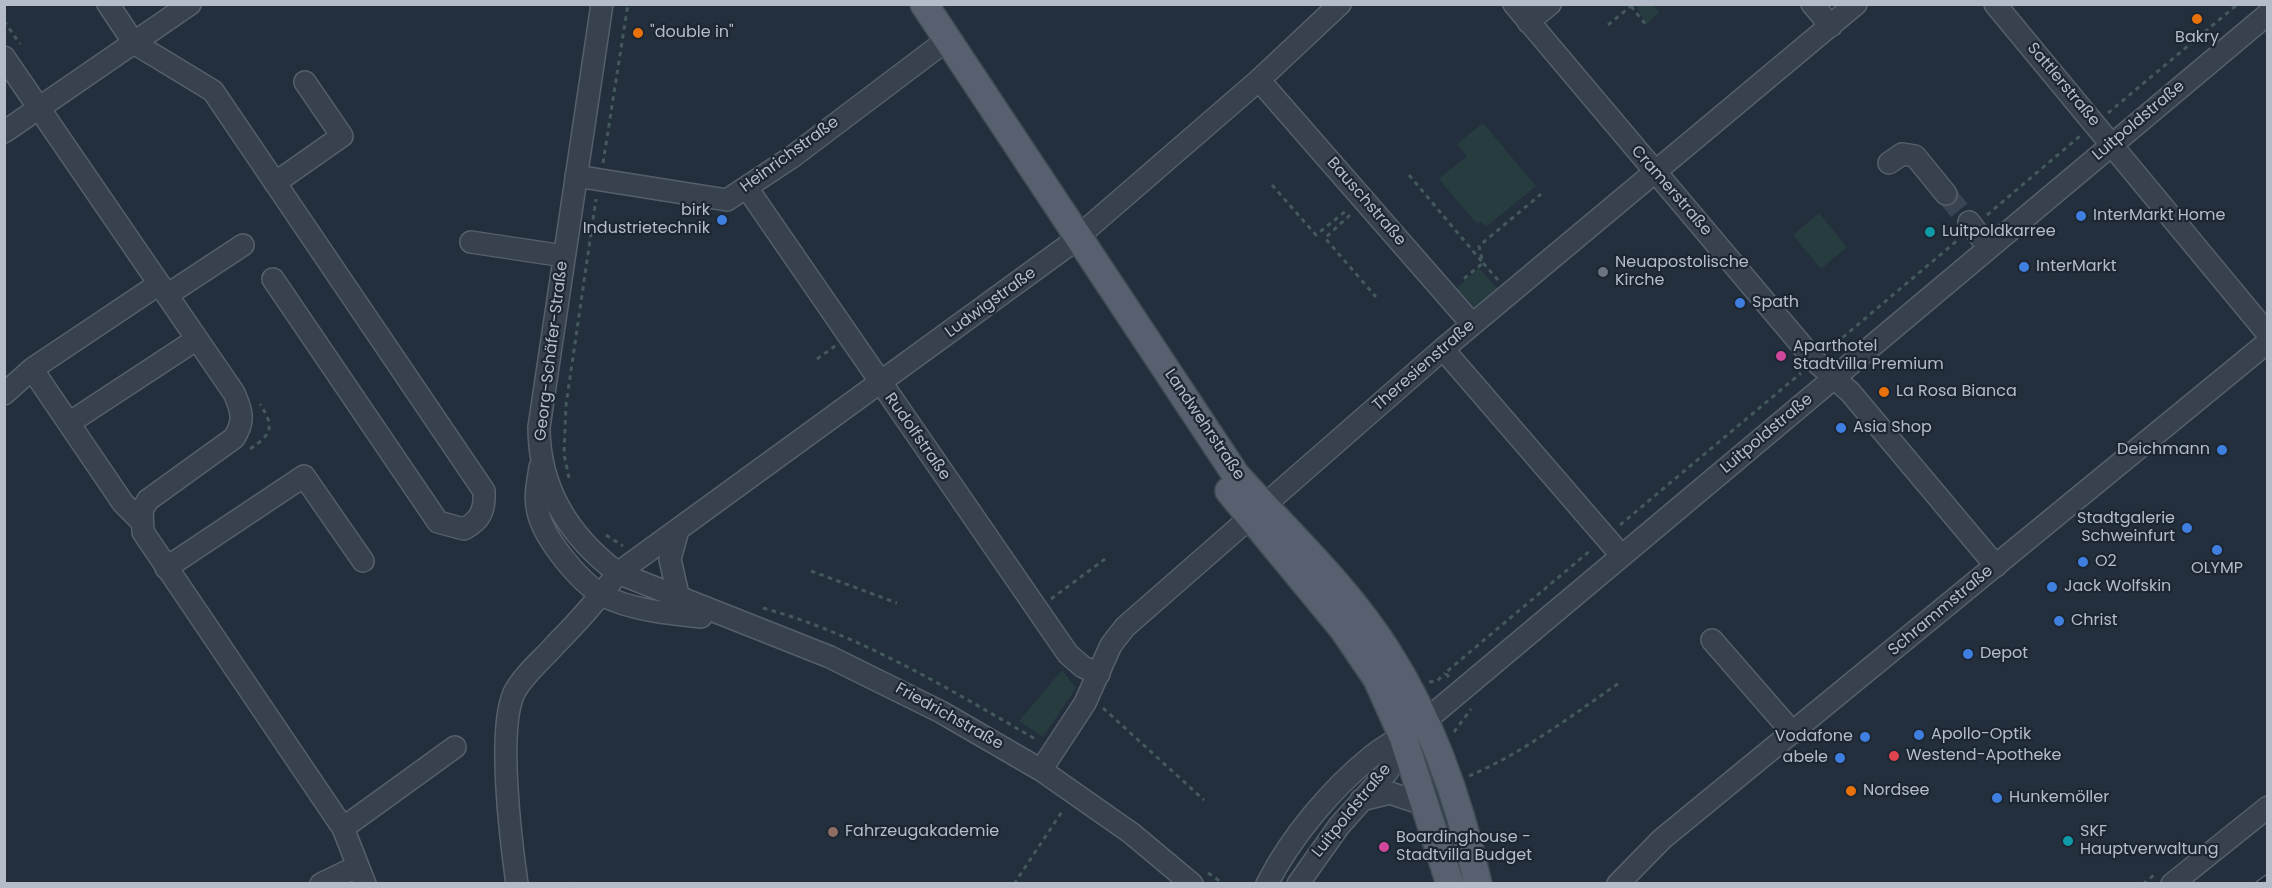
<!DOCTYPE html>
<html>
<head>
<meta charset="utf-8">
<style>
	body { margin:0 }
	#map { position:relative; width:2272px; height:888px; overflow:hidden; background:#242f3e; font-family:Poppins,sans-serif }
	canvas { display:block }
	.frame { position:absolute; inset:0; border:6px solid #b4bcc9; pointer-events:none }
</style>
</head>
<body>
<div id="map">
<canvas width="2272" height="888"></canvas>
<div class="frame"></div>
</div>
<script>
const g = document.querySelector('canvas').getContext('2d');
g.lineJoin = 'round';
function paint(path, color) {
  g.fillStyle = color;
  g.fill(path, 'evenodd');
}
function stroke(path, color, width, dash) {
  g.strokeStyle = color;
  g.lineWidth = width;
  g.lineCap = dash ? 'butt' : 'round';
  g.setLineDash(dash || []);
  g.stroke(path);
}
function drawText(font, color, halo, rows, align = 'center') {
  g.font = font + ' Poppins,sans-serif';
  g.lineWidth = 4.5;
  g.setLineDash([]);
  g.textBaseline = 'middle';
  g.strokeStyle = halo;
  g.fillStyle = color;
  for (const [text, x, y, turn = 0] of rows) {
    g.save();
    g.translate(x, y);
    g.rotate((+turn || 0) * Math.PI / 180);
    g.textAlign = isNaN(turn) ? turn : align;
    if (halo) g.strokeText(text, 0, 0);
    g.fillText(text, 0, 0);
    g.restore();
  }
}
const green = new Path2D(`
	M 1636,5 L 1653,5 L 1659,12 L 1646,25 Z
	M 1483,123 L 1536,186 L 1486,227 L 1481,221 L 1477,224 L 1439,179 L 1467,156 L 1457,144 Z
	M 1819,213 L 1847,247 L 1821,269 L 1793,235 Z
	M 1479,268 L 1498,289 L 1479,307 L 1474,307 L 1456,289 Z
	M 1062,670 L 1076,688 L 1043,737 L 1019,721 Z
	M 1430,767 L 1466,883 L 1460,883 L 1425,770 Z`);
const minorTunnel = new Path2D(`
	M 1946,194 L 1969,222`);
const path = new Path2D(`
	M 1631,6 L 1646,25
	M 4,21 L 20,44
	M 1608,25 L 1631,6
	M 2108,113 L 2238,4
	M 603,163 L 628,4
	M 1409,175 L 1483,263 L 1461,281
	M 1272,185 L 1316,235 L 1347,210
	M 1350,215 L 1325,238 L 1376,297
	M 1987,215 L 2080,136
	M 1498,280 L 1483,263 L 1479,246 L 1541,194
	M 1829,349 L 1959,239
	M 817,359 L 835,346
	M 250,449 C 272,434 275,427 260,404
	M 569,478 L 564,454 L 566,405 L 596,199
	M 1620,525 L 1801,373
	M 606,535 L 623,546
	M 811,571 L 897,603
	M 1051,599 L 1105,559
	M 763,608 C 861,635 949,689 1037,740
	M 1449,677 L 1445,673 L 1592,549
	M 1429,682 L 1437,681 L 1445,673
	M 1103,708 L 1204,800
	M 1454,732 L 1471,709
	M 1469,776 C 1523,753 1571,716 1619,683
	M 1208,873 L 1224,884
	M 569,884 L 571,883
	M 1014,884 L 1063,810
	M 1241,884 L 1242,883
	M 2143,884 L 2154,875`);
const minor = new Path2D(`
	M 108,4 L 134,43 L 213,91 L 484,491 C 485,510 481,520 464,529 L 438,522 L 273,279
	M 602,4 L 539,427 C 539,489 570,537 618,573 L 830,657 L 941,712 L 1041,770 L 1131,833 L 1192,884
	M 1514,4 L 1815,361 L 1850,392 L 1996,566
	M 1812,4 L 1831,26
	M 1995,4 L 2268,334
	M 1528,22 L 1550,4
	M 4,57 L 234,393 C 242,411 245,421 234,438 L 148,500 L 142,510 L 143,532 L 343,828 L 365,884
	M 1259,80 L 1472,324
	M 4,132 L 190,4
	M 1889,163 L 1902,154 L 1915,156 L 1946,194
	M 576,176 L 727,200 L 792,157 L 947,40
	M 275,183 L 342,136 L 305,82
	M 747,188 L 1068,654 L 1083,667 L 1099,674
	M 1969,222 L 1989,248
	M 471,242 L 564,256
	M 167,295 L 243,245
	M 1443,349 L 1621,555
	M 32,369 L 123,503 L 141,521
	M 4,394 L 32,369 L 159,284
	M 69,423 L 197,339
	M 540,467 C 538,482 534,497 538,512 C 544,539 579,581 602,595 C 630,610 670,614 701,617
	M 678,530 L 670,559 L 679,599
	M 166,568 L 304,476 L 363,561
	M 1712,640 L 1793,733
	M 1041,770 L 1085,703 L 1111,645 L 1125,627 L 1443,349 L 1856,4
	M 1361,800 L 1390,793 L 1426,805
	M 343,828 L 455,747
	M 321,884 L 358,866
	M 517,884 C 511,842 497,730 514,693 C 523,675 542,660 555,645 C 578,622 599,598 618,573 L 1066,247 L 1259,80 L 1340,4
	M 1267,884 C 1291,837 1331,789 1372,756 C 1388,743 1408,734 1425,721 L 2268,14
	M 1298,884 L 1339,826 L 1388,771 L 1403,737
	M 1618,884 L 1662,839 L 2268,342
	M 2172,884 L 2268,807`);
const major = new Path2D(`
	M 924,4 L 1236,475 C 1287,532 1346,586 1387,651 C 1432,721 1460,803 1478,884
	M 1229,491 L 1343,629 L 1377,679 L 1403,737 L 1450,884`);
const rail = new Path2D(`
	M 2258,884 L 2268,877`);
const markers = [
	[2197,19,6,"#e8710a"],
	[638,33,6,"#e8710a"],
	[2081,216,6,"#3f7fe0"],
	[722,220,6,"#3f7fe0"],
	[1930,232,6,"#0f9aa8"],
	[2024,267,6,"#3f7fe0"],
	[1603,272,6,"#6b7280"],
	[1740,303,6,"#3f7fe0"],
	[1781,356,6,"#d1479c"],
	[1884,392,6,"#e8710a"],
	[1841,428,6,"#3f7fe0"],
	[2222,450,6,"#3f7fe0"],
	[2187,528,6,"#3f7fe0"],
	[2217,550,6,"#3f7fe0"],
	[2083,562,6,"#3f7fe0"],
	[2052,587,6,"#3f7fe0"],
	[2059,621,6,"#3f7fe0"],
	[1968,654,6,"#3f7fe0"],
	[1919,735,6,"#3f7fe0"],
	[1865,737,6,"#3f7fe0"],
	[1894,756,6,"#e0444e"],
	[1840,758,6,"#3f7fe0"],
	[1851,791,6,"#e8710a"],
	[1997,798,6,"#3f7fe0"],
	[833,832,6,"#8d6e63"],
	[2068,841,6,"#0f9aa8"],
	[1384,847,6,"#d1479c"]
];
const poiNames = [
	["\"double in\"",650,33],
	["Bakry",2197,38,"center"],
	["birk",710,211,"right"],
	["Industrietechnik",710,229,"right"],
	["InterMarkt Home",2093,216],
	["Luitpoldkarree",1942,232],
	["Neuapostolische",1615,263],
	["Kirche",1615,281],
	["InterMarkt",2036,267],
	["Spath",1752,303],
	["Aparthotel",1793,347],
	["Stadtvilla Premium",1793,365],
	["La Rosa Bianca",1896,392],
	["Asia Shop",1853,428],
	["Deichmann",2210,450,"right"],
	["Stadtgalerie",2175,519,"right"],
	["Schweinfurt",2175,537,"right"],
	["O2",2095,562],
	["OLYMP",2217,569,"center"],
	["Jack Wolfskin",2064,587],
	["Christ",2071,621],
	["Depot",1980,654],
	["Apollo-Optik",1931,735],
	["Vodafone",1853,737,"right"],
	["Westend-Apotheke",1906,756],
	["abele",1828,758,"right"],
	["Nordsee",1863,791],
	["Hunkemöller",2009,798],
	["Fahrzeugakademie",845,832],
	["SKF",2080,832],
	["Hauptverwaltung",2080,850],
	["Boardinghouse -",1396,838],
	["Stadtvilla Budget",1396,856]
];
const streetNames = [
	["Sattlerstraße",2063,85,50],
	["Luitpoldstraße",2139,121,-40],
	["Heinrichstraße",790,155,-36],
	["Cramerstraße",1671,191,49],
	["Bauschstraße",1366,202,49],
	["Ludwigstraße",991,303,-36],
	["Georg-Schäfer-Straße",552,351,-83],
	["Theresienstraße",1424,366,-41],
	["Landwehrstraße",1204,425,56],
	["Luitpoldstraße",1767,434,-40],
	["Rudolfstraße",917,437,55],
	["Schrammstraße",1941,611,-40],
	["Friedrichstraße",949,717,29],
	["Luitpoldstraße",1352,811,-51]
];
paint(green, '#263c3f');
stroke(minorTunnel, '#3a4453', 21, [21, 10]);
stroke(minor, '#565f6c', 24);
stroke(major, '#414a57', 30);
stroke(path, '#44595c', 3, [4.5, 4.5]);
stroke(minor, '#38414e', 21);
stroke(major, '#56606e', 27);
stroke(rail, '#5a6575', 7);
stroke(rail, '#1d2633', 4.5, [14]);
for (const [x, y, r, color] of markers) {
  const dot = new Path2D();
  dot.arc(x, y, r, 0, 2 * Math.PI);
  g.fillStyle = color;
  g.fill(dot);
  stroke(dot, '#1d2633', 2);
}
drawText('16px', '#b4bcc9', '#1d2633', poiNames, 'left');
drawText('16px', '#b4bcc9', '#1d2633', streetNames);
</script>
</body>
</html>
